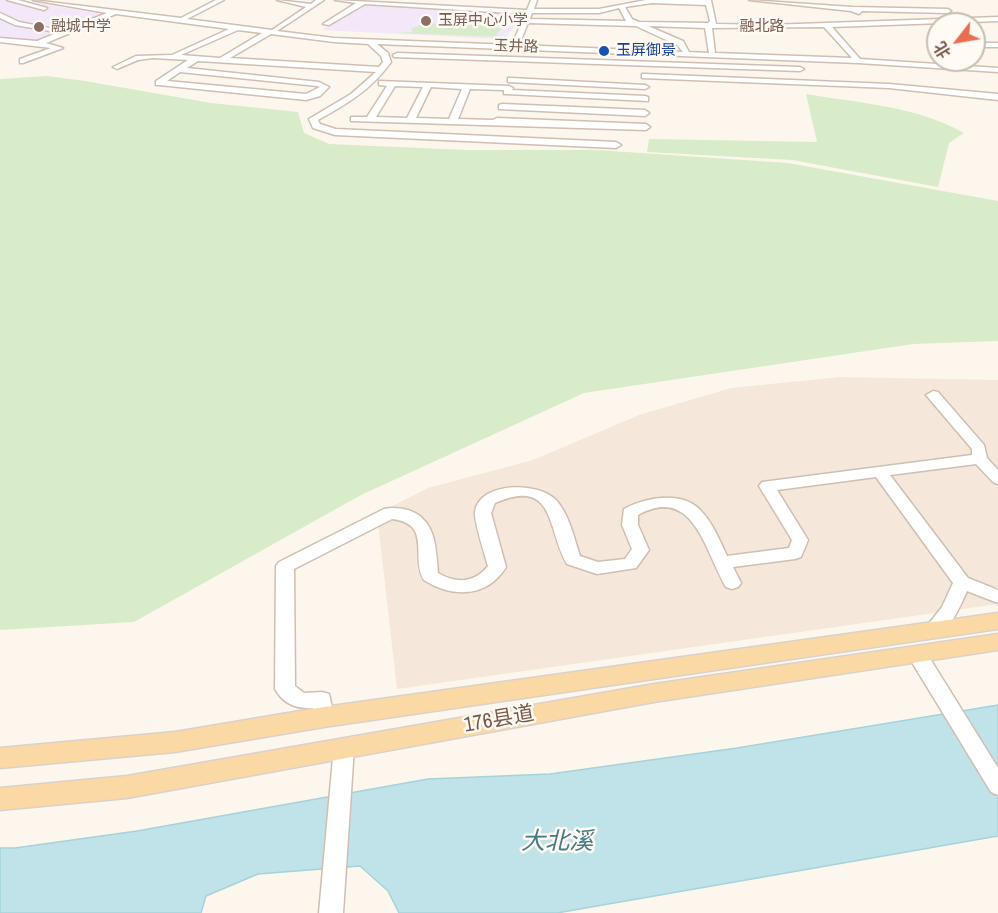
<!DOCTYPE html>
<html>
<head>
<meta charset="utf-8">
<style>
	body { margin:0 }
	#map { position:relative; width:998px; height:913px; overflow:hidden; background:#fdf6ec; font-family:"Archivo Narrow","Noto Sans SC",sans-serif }
	canvas { display:block }
	.north { position:absolute; left:926px; top:12px; width:60px; height:60px; box-sizing:border-box; background:#fffaf3; border:2px solid #cabbb1; border-radius:50%; rotate:239deg; font-size:16px; font-weight:700; line-height:24px; text-align:center; color:#7a5c4d }
	.north::after { content:''; display:block; margin:auto; width:21px; height:27px; background:#e76f51; clip-path:polygon(50% 0,100% 100%,50% 72%,0 100%) }
</style>
</head>
<body>
<div id="map">
<canvas width="998" height="913"></canvas>
<div class="north">北</div>
</div>
<script>
const g = document.querySelector('canvas').getContext('2d');
g.lineJoin = 'round';
function paint(path, color) {
  g.fillStyle = color;
  g.fill(path, 'evenodd');
}
function stroke(path, color, width, dash) {
  g.strokeStyle = color;
  g.lineWidth = width;
  g.lineCap = dash ? 'butt' : 'round';
  g.setLineDash(dash || []);
  g.stroke(path);
}
function drawText(font, color, halo, rows, align = 'center') {
  g.font = font + ' "Archivo Narrow","Noto Sans SC",sans-serif';
  g.lineWidth = 5;
  g.setLineDash([]);
  g.textBaseline = 'middle';
  g.strokeStyle = halo;
  g.fillStyle = color;
  for (const [text, x, y, turn = 0] of rows) {
    g.save();
    g.translate(x, y);
    g.rotate((+turn || 0) * Math.PI / 180);
    g.textAlign = isNaN(turn) ? turn : align;
    if (halo) g.strokeText(text, 0, 0);
    g.fillText(text, 0, 0);
    g.restore();
  }
}
const residential = new Path2D(`
	M 840,377 L 998,380 L 998,604 L 397,689 L 377,514 L 428,488 L 533,460 L 639,415 L 731,388 Z`);
const education = new Path2D(`
	M 0,0 L 22,0 L 107,15 L 39,42 L 0,39 Z
	M 361,4 L 407,7 L 523,12 L 506,38 L 497,39 L 322,30 Z`);
const green = new Path2D(`
	M 423,23 L 490,25 L 501,29 L 496,35 L 503,36 L 503,37 L 395,33 L 413,32 L 411,29 Z
	M 47,76 L 85,81 L 211,103 L 298,112 L 304,133 L 329,144 L 467,150 L 597,150 L 788,163 L 998,201 L 998,341 L 913,344 L 584,393 L 361,495 L 134,622 L 0,630 L 0,79 Z
	M 806,94 C 858,103 917,106 964,133 L 949,143 L 938,187 L 792,160 L 647,152 L 649,139 L 817,142 Z`);
const water = new Path2D(`
	M 998,705 L 998,836 L 557,913 L 399,913 L 388,891 L 360,866 L 258,874 L 206,896 L 201,913 L 0,913 L 0,848 L 15,848 L 137,831 L 428,779 L 550,774 L 737,748 Z`);
const minor = new Path2D(`
	M 7,0 L 18,0 L 47,8 L 44,10 Z
	M 33,0 L 181,18 L 216,0 L 224,0 L 187,19 L 272,30 L 306,7 L 277,0 L 311,4 L 316,0 L 324,0 L 277,31 L 334,38 L 512,45 L 525,14 L 365,4 L 329,25 L 323,24 L 356,3 L 335,0 L 527,10 L 531,0 L 537,0 L 534,9 L 599,9 L 646,0 L 711,0 L 716,24 L 769,25 L 998,17 L 998,21 L 832,27 L 860,59 L 998,68 L 998,72 L 858,63 L 377,44 L 388,53 L 391,62 C 372,89 347,104 318,120 L 320,124 L 336,129 L 616,142 L 621,145 L 616,148 L 335,135 L 313,128 L 309,119 L 351,94 L 376,72 L 198,61 L 187,68 L 319,82 L 329,87 L 320,96 L 306,100 L 159,85 L 156,85 L 156,81 L 188,60 L 153,58 L 138,60 L 117,69 L 113,67 L 136,56 L 172,55 L 229,29 L 116,14 L 46,43 L 63,48 L 23,63 L 20,63 L 20,59 L 51,48 L 0,42 L 0,38 L 37,41 L 107,13 ZM 652,3 L 706,5 L 710,21 L 708,23 L 639,22 L 632,19 L 625,7 ZM 619,8 L 626,21 L 530,19 L 532,13 L 599,13 ZM 528,23 L 636,26 L 677,45 L 683,52 L 519,45 ZM 648,26 L 705,28 L 709,53 L 689,52 L 683,41 ZM 824,27 L 852,58 L 715,53 L 712,28 ZM 238,30 L 262,33 L 220,58 L 181,55 ZM 271,34 L 334,42 L 368,44 L 381,56 L 383,62 L 379,67 L 230,58 ZM 180,72 L 317,86 L 320,87 L 306,94 L 167,81 Z
	M 749,0 L 852,7 L 948,9 L 951,11 L 948,13 L 862,11 L 859,14 L 851,11 Z
	M 0,13 L 19,22 L 60,30 L 56,32 L 15,25 L 0,18 Z
	M 974,43 L 998,43 L 998,47 L 974,47 Z
	M 397,53 L 800,67 L 804,69 L 800,71 L 394,57 L 393,55 Z
	M 645,74 L 889,84 L 998,94 L 998,100 L 889,88 L 642,78 L 642,74 Z
	M 511,78 L 645,85 L 649,87 L 645,89 L 508,82 L 508,78 Z
	M 379,81 L 509,86 L 513,88 L 512,90 L 645,96 L 648,97 L 648,101 L 507,94 L 504,94 L 504,90 L 470,89 L 458,119 L 493,120 L 497,118 L 646,124 L 650,127 L 646,130 L 351,121 L 351,117 L 367,117 L 387,86 L 379,85 ZM 395,86 L 423,87 L 407,118 L 376,117 ZM 431,87 L 462,89 L 449,119 L 416,118 Z
	M 502,104 L 645,110 L 649,113 L 645,116 L 499,109 L 499,105 Z
	M 933,391 L 938,392 L 984,445 L 987,458 L 998,470 L 998,484 L 993,482 L 976,464 L 890,475 L 968,578 L 998,590 L 998,603 L 967,591 C 960,606 947,641 927,635 L 924,630 L 942,607 L 953,583 L 876,477 L 777,490 L 808,540 L 801,557 L 795,559 L 733,567 L 741,583 L 738,587 L 732,589 L 726,587 C 705,552 694,484 638,515 L 638,525 L 649,550 L 636,568 L 597,574 L 567,564 C 547,531 556,476 495,503 L 491,513 L 506,567 C 487,598 452,598 424,580 C 410,557 433,524 392,519 L 294,569 L 295,686 L 304,693 L 322,692 L 329,694 L 334,717 L 331,723 L 324,725 L 317,723 L 313,708 C 297,709 283,704 275,689 L 276,566 L 279,562 L 384,509 C 392,507 400,508 408,510 C 436,519 436,548 438,573 C 456,584 475,583 488,566 C 485,555 474,522 475,512 C 479,481 540,481 557,501 C 570,517 574,538 580,556 L 598,562 L 625,559 L 632,549 L 622,525 L 624,509 C 646,497 684,490 702,512 C 713,524 720,541 727,556 L 789,548 L 792,540 L 759,486 L 762,482 L 972,455 L 972,449 L 926,395 Z
	M 917,647 L 924,649 L 998,768 L 998,795 L 991,792 L 910,659 L 908,654 L 910,649 Z
	M 344,739 L 351,741 L 354,747 L 343,913 L 319,913 L 334,747 L 337,741 Z`);
const major = new Path2D(`
	M 998,613 L 998,629 L 324,727 L 175,752 L 0,768 L 0,748 L 175,732 L 324,707 Z
	M 998,634 L 998,650 L 654,702 L 127,798 L 0,810 L 0,788 L 127,776 L 654,684 Z`);
const markers = [
	[426,21,6,"#8d6e63"],
	[39,27,6,"#8d6e63"],
	[604,51,6,"#1a4fb4"]
];
const farEducationnames = [
	["玉屏中心小学",438,21],
	["融城中学",51,27]
];
const farStreetnames = [
	["融北路",762,27],
	["玉井路",516,47,2]
];
const farTransitnames = [
	["玉屏御景",616,51]
];
const nearStreetnames = [
	["176县道",499,720,-10]
];
const nearWaternames = [
	["大北溪",557,843]
];
paint(residential, '#f5e8da');
paint(education, '#f3e8fa');
paint(green, '#d8ecc9');
paint(water, '#bfe3e8');
stroke(water, '#a5d3da', 1.5);
stroke(minor, '#d1beb0', 3);
stroke(major, '#dad1cd', 3);
paint(minor, '#fff');
paint(major, '#fbd9a5');
for (const [x, y, r, color] of markers) {
  const dot = new Path2D();
  dot.arc(x, y, r, 0, 2 * Math.PI);
  g.fillStyle = color;
  g.fill(dot);
  stroke(dot, '#fffaf3', 2);
}
drawText('15px', '#785e54', '#fffaf3', farEducationnames, 'left');
drawText('15px', '#7a5c4d', '#fffaf3', farStreetnames);
drawText('15px', '#164399', '#fffaf3', farTransitnames, 'left');
drawText('21px', '#7a5c4d', '#fffaf3', nearStreetnames);
drawText('italic 24px', '#437c86', '#fffaf3', nearWaternames);
</script>
</body>
</html>
